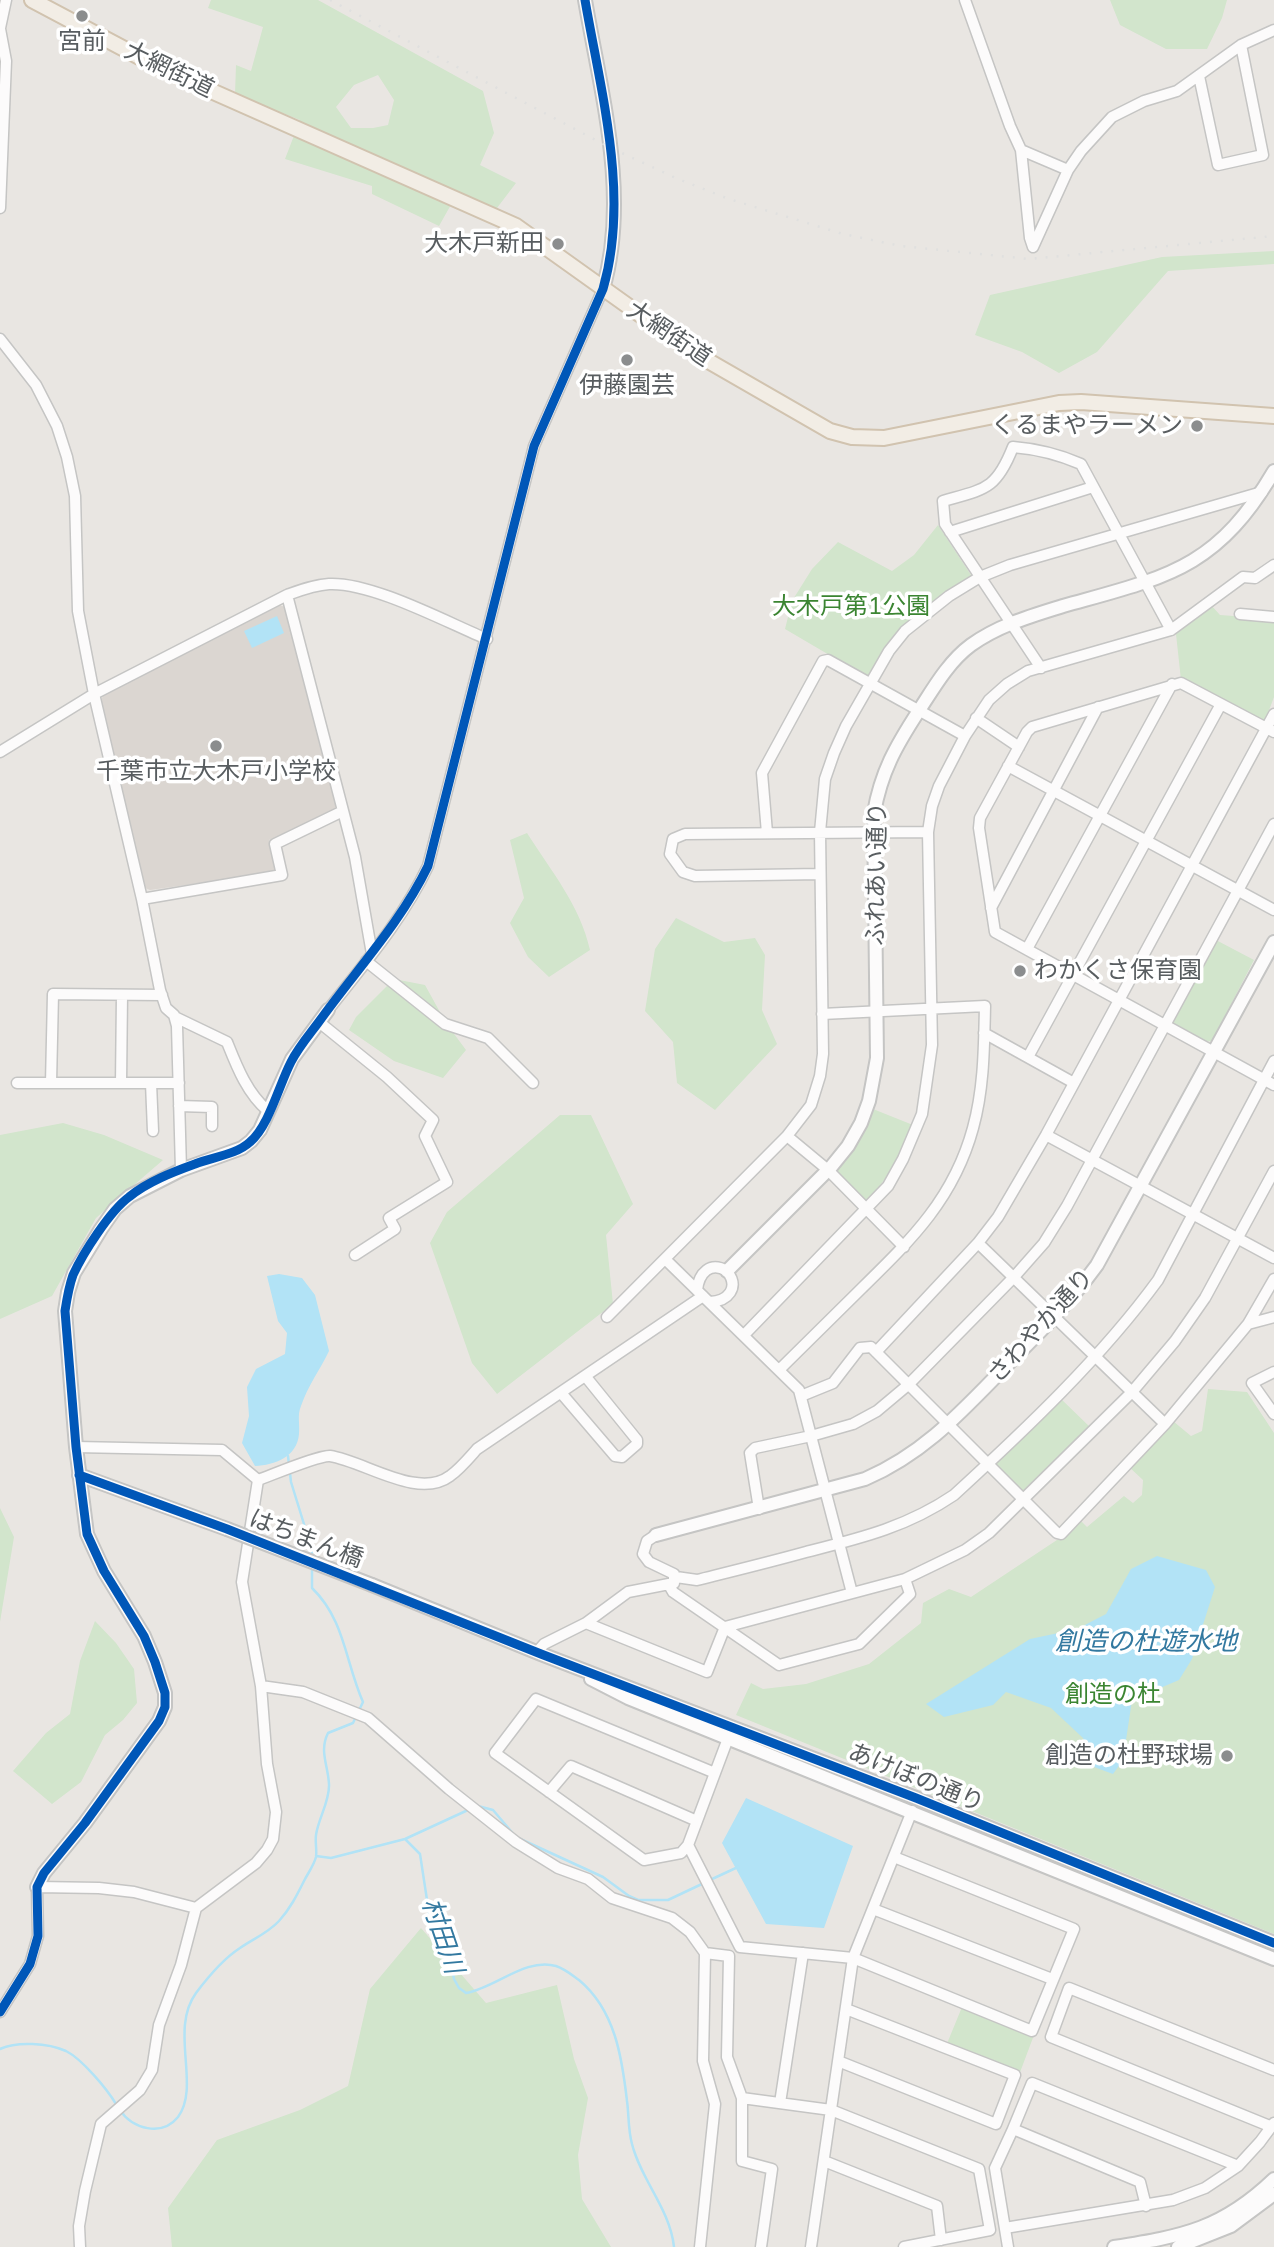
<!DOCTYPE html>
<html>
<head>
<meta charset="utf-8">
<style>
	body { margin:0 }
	canvas { display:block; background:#e9e6e2 }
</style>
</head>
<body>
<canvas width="1274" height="2247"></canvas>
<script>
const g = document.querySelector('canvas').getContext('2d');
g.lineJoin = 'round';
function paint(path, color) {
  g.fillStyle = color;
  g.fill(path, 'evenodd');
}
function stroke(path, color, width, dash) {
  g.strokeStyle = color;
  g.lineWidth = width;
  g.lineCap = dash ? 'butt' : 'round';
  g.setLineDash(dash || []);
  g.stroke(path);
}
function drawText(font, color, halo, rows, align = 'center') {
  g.font = font + ' Mulish,"Noto Sans JP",sans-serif';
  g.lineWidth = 7;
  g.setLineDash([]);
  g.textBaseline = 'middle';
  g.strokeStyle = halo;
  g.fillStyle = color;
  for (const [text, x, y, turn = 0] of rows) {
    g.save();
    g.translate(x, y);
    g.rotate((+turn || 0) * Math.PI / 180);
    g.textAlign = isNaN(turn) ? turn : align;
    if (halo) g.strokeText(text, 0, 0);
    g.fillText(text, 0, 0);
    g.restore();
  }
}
const education = new Path2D(`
	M 279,605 L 285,607 L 337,803 L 334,811 L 269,840 L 276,868 L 271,873 L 150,890 L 143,887 L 100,702 L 103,696 Z`);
const green = new Path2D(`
	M 211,0 L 318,0 L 483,91 L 494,133 L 480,165 L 516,183 L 497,208 L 457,194 L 439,226 L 372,194 L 372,186 L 285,159 L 300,120 L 235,94 L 236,65 L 251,71 L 263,27 L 208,8 ZM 378,75 L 394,100 L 388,125 L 373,128 L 351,128 L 336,107 L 354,85 Z
	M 1110,0 L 1227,0 L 1222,18 L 1207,49 L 1166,49 L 1120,25 Z
	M 1274,251 L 1274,264 L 1168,271 L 1097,352 L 1059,373 L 1022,352 L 975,335 L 990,295 L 1162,257 Z
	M 938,525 L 971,575 L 970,579 C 920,608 901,628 869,675 L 865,676 L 785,629 L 792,601 L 812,569 L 838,542 L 892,571 L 914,555 Z
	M 1211,605 L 1220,615 L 1274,619 L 1274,697 L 1265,721 L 1260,722 L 1181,680 L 1176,634 Z
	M 527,833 C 551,871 580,905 590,950 L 549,977 L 528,957 L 510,923 L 524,898 L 510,840 Z
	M 676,918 L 724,942 L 755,938 L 765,955 L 762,1010 L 777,1044 L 715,1110 L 677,1083 L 673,1042 L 645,1011 L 655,949 Z
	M 1216,940 L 1254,960 L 1212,1041 L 1204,1042 L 1174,1025 L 1172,1021 Z
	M 394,979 L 425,985 L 446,1023 L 466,1050 L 443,1078 L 394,1061 L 349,1030 L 356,1017 Z
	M 873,1109 L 913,1125 L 895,1166 L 867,1202 L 862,1201 L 834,1170 L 858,1142 Z
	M 560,1115 L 591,1115 L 633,1204 L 606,1235 L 613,1304 L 497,1394 L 472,1363 L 430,1243 L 447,1212 Z
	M 63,1123 L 104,1135 L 163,1160 L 96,1218 L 52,1296 L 0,1319 L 0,1135 Z
	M 1208,1389 L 1247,1392 L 1274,1433 L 1274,1934 L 736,1715 L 751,1683 L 763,1689 L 806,1684 L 869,1664 L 921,1623 L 923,1603 L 949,1589 L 971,1597 L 1063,1536 L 1079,1519 L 1087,1527 L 1124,1496 L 1133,1503 L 1142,1495 L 1143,1480 L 1128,1466 L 1173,1421 L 1191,1436 L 1202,1431 Z
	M 1059,1397 L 1091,1428 L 1027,1492 L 1020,1492 L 994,1468 L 994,1461 Z
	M 0,1508 L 14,1537 L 0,1622 Z
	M 95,1621 L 116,1643 L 134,1669 L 137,1703 L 123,1720 L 105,1735 L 81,1782 L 52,1804 L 13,1771 L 46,1733 L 70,1714 L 80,1661 Z
	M 421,1928 L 486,2003 L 557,1985 L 574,2059 L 588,2098 L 578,2155 L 582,2199 L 611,2247 L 172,2247 L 168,2208 L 217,2140 L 300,2110 L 348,2086 L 370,1989 Z
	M 962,2007 L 1034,2035 L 1019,2075 L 946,2046 Z`);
const water = new Path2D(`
	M 277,616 L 284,633 L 252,648 L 244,631 Z
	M 279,1274 L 302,1278 L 315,1295 L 329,1351 C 320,1370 308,1385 301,1406 C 297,1415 300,1424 299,1434 C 297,1457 275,1465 255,1466 L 242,1443 L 249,1416 L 247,1387 L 256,1369 L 285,1354 L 287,1333 L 278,1321 L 267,1276 Z
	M 1157,1556 L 1206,1570 L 1215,1587 L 1192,1659 L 1179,1680 L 1132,1700 L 1123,1760 L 1113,1774 L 1094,1767 L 1083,1738 L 1051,1708 L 1006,1692 L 993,1705 L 944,1717 L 926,1704 L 1030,1639 L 1077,1629 L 1106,1614 L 1131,1569 Z
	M 746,1798 L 853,1846 L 824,1928 L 766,1924 L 722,1843 Z`);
const stream = new Path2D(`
	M 288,1456 L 291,1482 L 312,1550 L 312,1558
	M 478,1806 L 493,1810 L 516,1837 L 603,1877 L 629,1896 L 638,1900 L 668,1900 L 704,1883
	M 405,1839 L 420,1854 L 429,1913 L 446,1936 L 454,1979 L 459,1988 L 466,1993 C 495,1988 526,1957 556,1966 C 565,1969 572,1975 579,1980 C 615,2010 622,2057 627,2101 C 629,2115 628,2130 632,2144 C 641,2180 670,2209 674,2247
	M 316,1856 L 331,1858 L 405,1839 L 468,1810
	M 710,1880 L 738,1867
	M 0,2049 C 17,2041 48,2043 66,2051 C 82,2059 107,2089 116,2104
	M 120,2110 C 132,2129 162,2137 178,2117 C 201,2086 169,2030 196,1993 C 208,1977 223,1959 240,1948 C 253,1939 268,1933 279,1921 C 290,1909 297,1895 304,1881 C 308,1873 314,1865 316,1857 C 317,1850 315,1842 316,1835 C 318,1819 330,1801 329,1784 C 328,1765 319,1751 328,1733 L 353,1723 L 363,1702 C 345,1661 345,1620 312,1588 L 312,1568`);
const minor = new Path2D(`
	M 965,0 L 1010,126 L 1021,150 L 1030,238 L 1033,247
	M 0,28 L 6,0
	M 0,29 L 6,61 L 0,208
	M 1199,76 L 1218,165 L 1263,155 L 1241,45
	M 1021,150 L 1068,170
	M 1033,247 L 1068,170 L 1081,151 L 1112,117 L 1144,101 L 1177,91 L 1241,45 L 1274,30
	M 0,339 L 36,385 L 57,426 L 67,457 L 75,496 L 78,611 L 94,694 L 142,899 L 160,990 L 166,1008 L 174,1015 L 177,1026 L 181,1170
	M 950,532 L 1093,487
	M 287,595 L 355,857 L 372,954
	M 1240,614 L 1274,617
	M 1041,668 L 945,524 L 943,501 C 985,489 996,490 1013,447 C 1038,449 1058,454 1081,464 L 1171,630
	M 976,718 L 1019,747
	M 1274,732 L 1181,683 L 1032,727 L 1027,732 L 980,818 L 979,828 L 995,932 L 1274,1085
	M 0,752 L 94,694 L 287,595 C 301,590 314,585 329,584 C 372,582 446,622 487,639
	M 1008,766 L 1274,910
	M 767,833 L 762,773 L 823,661 L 828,660 L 965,736
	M 820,874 L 695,876 L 683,872 L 670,854 L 673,839 L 685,834 L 928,832
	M 142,899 L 282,875 L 275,844 L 343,811
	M 991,908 L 1098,707
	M 1027,949 L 1172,684
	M 366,961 L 445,1024 L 488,1038 L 533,1083
	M 328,1010 C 364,964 403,919 428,866 L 534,446 L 603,289
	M 175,1017 L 227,1042 C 237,1067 247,1093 268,1111
	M 319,1022 L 387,1077 L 433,1120 L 425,1136 L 447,1182 L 389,1218 L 395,1229 L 355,1255
	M 984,1033 L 1074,1083
	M 1028,1057 L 1221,704
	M 17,1083 L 179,1083
	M 51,1083 L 53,994 L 162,995
	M 121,1083 L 122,995
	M 151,1083 L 153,1131
	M 179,1106 L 212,1107 L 212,1126
	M 1046,1135 L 1274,1258
	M 787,1136 L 828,1170 L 904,1247
	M 978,1243 L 1165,1424
	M 665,1259 L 799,1390 L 852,1593
	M 697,1290 C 699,1273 710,1261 727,1271 C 740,1288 728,1301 710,1302
	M 607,1317 L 787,1136 L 811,1105 L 820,1076 L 823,1054 L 820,832 L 825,779 L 834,753 L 846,726 L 889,651 L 905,631 L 949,596 L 980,577 L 1010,565 L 1262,492
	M 1248,1324 L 1274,1317
	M 744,1335 L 888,1186 L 903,1159 L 922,1114 L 932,1045 L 928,832 L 932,806 L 939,786 L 965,736 L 989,700 L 1007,684 L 1028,671 L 1171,630 L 1243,577 L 1255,578 L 1274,565
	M 876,1352 L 978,1243 L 998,1217 L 1046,1135 L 1274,714
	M 779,1370 C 807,1342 835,1315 862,1288 C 912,1239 954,1198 973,1128 C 984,1088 984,1048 985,1006 L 822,1014
	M 1274,1372 L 1252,1383 L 1274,1414
	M 562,1394 L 615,1456 L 622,1457 L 637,1444 L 637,1440 L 586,1377
	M 801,1396 L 833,1383 L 860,1348 L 871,1347 L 1057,1533 L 1061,1534 L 1165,1424 L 1248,1324 L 1274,1279
	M 76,1447 L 222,1450 L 258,1480
	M 759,1509 L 750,1453 L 755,1448 L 811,1436 L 853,1424 L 877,1411 L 908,1385 L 1014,1277 L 1044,1243 L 1067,1206 L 1274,824
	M 676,1577 L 697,1580 C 733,1571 770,1562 806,1552 C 861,1538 907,1527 954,1495 C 1026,1429 1101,1358 1158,1280 L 1274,1061
	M 669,1585 L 673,1592 L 779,1665 L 859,1644 L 910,1594 L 905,1579
	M 586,1623 L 707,1672 L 725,1627 L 905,1579 L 965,1550 L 989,1533 L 1132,1392 L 1175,1341 L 1205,1298 L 1274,1171
	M 537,1652 L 544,1644 L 586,1623 L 628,1592 L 674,1583 L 674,1574 L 649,1562 L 643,1554 L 647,1541 L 656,1535
	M 261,1686 L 303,1692 L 368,1718 L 449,1789 L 516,1842 L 558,1868 L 588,1879 L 612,1898 L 672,1918 L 690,1932 L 705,1953 L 703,2061 L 715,2104 L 700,2247
	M 715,1773 L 536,1699 L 495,1753 L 644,1860 L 681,1853 L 688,1845 L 730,1733
	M 549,1792 L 571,1766 L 697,1821
	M 688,1845 L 740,1947 L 853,1958 L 1032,2031 L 1074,1929 L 894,1857
	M 873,1909 L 1052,1979
	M 705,1953 L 729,1956 L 727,2057 L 742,2098 L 742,2161 L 772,2169 L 761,2247
	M 0,2012 L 30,1964 L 38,1936 L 37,1887 L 99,1888 L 134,1892 L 196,1908
	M 838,2061 L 996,2124 L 1015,2075 L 846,2009
	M 742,2098 L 831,2110 L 979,2169 L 990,2230 L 904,2247
	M 780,2103 L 803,1953
	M 1272,2127 L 1051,2037 L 1069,1988 L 1274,2070
	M 1013,2129 L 1032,2083 L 1238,2166
	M 824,2161 L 937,2206 L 941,2240
	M 1005,2228 L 1173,2200 L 1205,2188 L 1238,2166 L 1260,2142 L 1274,2123
	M 80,2247 L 79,2226 L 85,2191 L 101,2124 L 140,2090 L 152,2070 L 159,2025 L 181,1965 L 196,1908 L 256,1863 L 267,1850 L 273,1839 L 276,1812 L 267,1764 L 261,1686 L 242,1582 L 258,1480 C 272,1475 319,1455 330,1456 C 364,1461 418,1500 450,1476 C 460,1469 469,1458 477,1449 L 703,1296
	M 811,2247 L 853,1958 L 912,1811
	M 1008,2247 L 995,2168 L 1013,2129 L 1140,2182 L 1146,2206`);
const tertiary = new Path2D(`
	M 585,0 C 601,93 630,196 603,289
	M 727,1271 L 831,1167 L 848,1146 L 861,1123 L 869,1101 L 877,1058 L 874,813 C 881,772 896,746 918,712 C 933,689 948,662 971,645 C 999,625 1031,616 1063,606 C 1166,577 1216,570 1274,471
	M 79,1475 L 227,1529
	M 656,1535 L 865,1479 C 925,1453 962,1411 1007,1365 C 1039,1333 1070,1302 1097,1265 L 1274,942
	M 372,1585 L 541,1654 L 916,1798 L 1274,1943
	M 591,1679 L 628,1698 L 1274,1959
	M 37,1887 L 44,1873 L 85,1823 L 159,1721 L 165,1707 L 165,1693 L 155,1662 L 144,1636 L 104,1571 L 87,1534 L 76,1447 L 65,1311 L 68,1292 L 74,1273 L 101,1229 L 115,1209 L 130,1196 L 181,1170 L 242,1148 L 251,1141 L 260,1130 L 292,1059 L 328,1010
	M 1114,2247 C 1183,2236 1222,2229 1274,2179
	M 1178,2247 L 1231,2226 L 1274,2194`);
const primary = new Path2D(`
	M 32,0 L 164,70 L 516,226 L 691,351 L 830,431 L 852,437 L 884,438 L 1059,403 L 1081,402 L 1274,416`);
const rail = new Path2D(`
	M 330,0 L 609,147 L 678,179 L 729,199 L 843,234 L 901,246 L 1029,259 L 1274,236`);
const tertiaryBridge = new Path2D(`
	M 227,1529 L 372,1585`);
const cycleway = new Path2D(`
	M 79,1475 L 227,1529 L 541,1654 L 916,1798 L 1274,1943
	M 0,2012 L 30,1964 L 38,1936 L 37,1887 L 44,1873 L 85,1823 L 159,1721 L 165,1707 L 165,1693 L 155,1662 L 144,1636 L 104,1571 L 87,1534 L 76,1447 L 65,1311 C 67,1298 69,1286 73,1275 C 83,1253 110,1211 129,1197 C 147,1182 173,1172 195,1164 C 212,1157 236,1155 250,1142 C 269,1126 279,1085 291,1062 C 298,1048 309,1035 318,1023 C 356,970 400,924 428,866 L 534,446 L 603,289 C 630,196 601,93 585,0`);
const markers = [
	[82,16,7,"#8b8d8e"],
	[558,244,7,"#8b8d8e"],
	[627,360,7,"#8b8d8e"],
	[1197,426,7,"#8b8d8e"],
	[216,746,7,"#8b8d8e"],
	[1020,971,7,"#8b8d8e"],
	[1227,1756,7,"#8b8d8e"]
];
const poiNames = [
	["宮前",82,42],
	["大木戸新田",544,244,"right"],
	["伊藤園芸",627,386],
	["くるまやラーメン",1183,426,"right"],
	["千葉市立大木戸小学校",216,772],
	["わかくさ保育園",1034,971,"left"],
	["創造の杜野球場",1213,1756,"right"]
];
const streetNames = [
	["大網街道",169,70,26],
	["大網街道",669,334,34],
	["ふれあい通り",877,874,-89],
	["さわやか通り",1041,1326,-48],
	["はちまん橋",306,1539,21],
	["あけぼの通り",916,1778,22]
];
const parkNames = [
	["大木戸第1公園",851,607],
	["創造の杜",1113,1695]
];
const waterNames = [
	["創造の杜遊水地",1146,1642],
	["村田川",442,1936,71]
];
paint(education, '#dbd6d1');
paint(green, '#d2e5cc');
paint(water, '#b2e3f6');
stroke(stream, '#b2e3f6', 2.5);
stroke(minor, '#c5c5c4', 13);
stroke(tertiary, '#c5c5c4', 16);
stroke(primary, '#d1c3af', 18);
stroke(minor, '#fcfbfb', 10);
stroke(tertiary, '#fcfbfb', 12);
stroke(primary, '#f2ede5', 14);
stroke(rail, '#e0e0df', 2.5, [2, 9]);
stroke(tertiaryBridge, '#c5c5c4', 16, []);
stroke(tertiaryBridge, '#fcfbfb', 12);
stroke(cycleway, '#0057b8', 9);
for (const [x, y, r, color] of markers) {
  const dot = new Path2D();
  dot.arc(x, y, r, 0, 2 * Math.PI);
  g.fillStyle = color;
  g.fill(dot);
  stroke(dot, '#fff', 2.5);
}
drawText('24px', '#585d60', '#fff', poiNames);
drawText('24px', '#585d60', '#fff', streetNames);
drawText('24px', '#3b8532', '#fff', parkNames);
drawText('italic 26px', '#3379a0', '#fff', waterNames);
</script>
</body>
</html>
